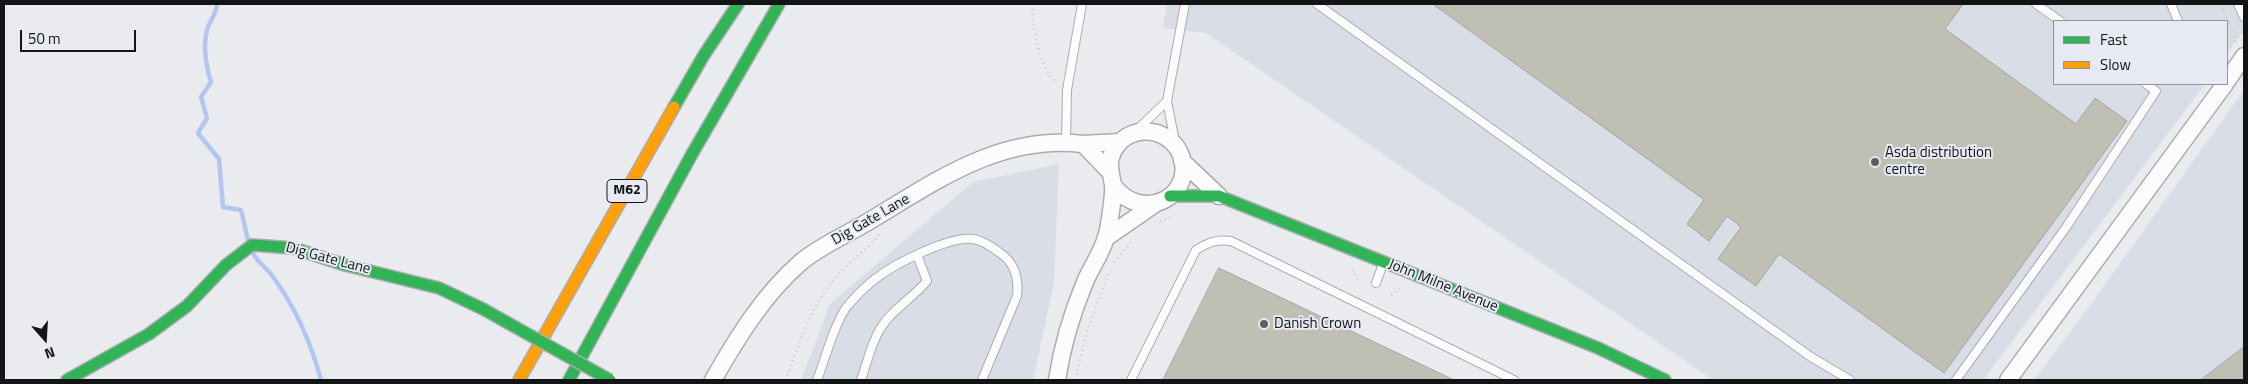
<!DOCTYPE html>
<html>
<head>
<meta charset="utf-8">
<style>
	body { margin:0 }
	#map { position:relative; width:2248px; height:384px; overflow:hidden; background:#eaebef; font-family:"Titillium Web",sans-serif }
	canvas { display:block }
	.frame { position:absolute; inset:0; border:5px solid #121416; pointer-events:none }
	.legend { position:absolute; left:2053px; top:20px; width:175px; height:65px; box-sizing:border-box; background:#e7eaf2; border:1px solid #92949a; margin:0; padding:6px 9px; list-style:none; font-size:15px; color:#121416 }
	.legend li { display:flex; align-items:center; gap:10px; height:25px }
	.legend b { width:25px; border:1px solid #92949a }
	.north { position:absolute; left:20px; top:314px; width:50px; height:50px; -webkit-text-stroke:4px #e7eaf2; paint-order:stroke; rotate:161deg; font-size:14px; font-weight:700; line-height:20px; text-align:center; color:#121416 }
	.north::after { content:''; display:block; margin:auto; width:18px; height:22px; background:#121416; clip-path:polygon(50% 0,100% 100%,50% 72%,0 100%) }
	.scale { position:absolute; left:20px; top:30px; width:116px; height:22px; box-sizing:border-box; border:2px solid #121416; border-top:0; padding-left:6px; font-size:15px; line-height:18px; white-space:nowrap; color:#121416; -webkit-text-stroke:4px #e7eaf2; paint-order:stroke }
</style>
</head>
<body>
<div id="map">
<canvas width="2248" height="384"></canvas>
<div class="frame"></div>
<ul class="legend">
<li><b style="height:6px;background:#30b455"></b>Fast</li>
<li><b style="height:6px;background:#ff9f0a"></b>Slow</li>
</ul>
<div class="north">N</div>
<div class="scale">50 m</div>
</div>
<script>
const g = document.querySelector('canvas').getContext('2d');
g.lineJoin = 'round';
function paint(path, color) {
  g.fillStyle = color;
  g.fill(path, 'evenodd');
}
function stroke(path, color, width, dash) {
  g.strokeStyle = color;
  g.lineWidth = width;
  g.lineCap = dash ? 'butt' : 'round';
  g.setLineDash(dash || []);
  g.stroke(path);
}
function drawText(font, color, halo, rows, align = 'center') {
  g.font = font + ' "Titillium Web",sans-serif';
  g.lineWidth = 4;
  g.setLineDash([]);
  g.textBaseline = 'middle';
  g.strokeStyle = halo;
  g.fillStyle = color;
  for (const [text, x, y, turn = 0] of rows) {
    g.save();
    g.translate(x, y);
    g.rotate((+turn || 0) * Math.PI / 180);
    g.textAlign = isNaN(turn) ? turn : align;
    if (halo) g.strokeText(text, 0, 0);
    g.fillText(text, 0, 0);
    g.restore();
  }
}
const built = new Path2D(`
	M 1167,4 L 2244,4 L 2244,28 L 2227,54 L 2227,21 L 2054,21 L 2054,84 L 2205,84 L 1983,380 L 1713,380 L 1206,33 L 1163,28 Z
	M 2244,90 L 2244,380 L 2034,380 L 2093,301 Z
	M 1059,164 L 1054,283 L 1033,380 L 801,380 L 830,304 L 973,182 Z`);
const stream = new Path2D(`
	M 217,4 C 216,15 210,20 207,30 C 203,47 206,66 211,82 L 201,97 L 207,118 L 198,133 L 219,159 L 223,207 L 241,210 L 248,240
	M 253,253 C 258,263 267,268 273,277 C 296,308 311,343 321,380`);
const building = new Path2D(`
	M 1433,4 L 1963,4 L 1945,29 L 2076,124 L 2095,98 L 2127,121 L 1944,373 L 1779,254 L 1756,286 L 1718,259 L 1741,227 L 1727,216 L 1709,241 L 1687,224 L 1704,200 Z
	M 1219,268 L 1454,380 L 1163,380 Z
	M 2244,347 L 2244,380 L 2201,380 Z`);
const path = new Path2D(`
	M 1033,4 C 1030,22 1041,73 1057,83
	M 2220,4 L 2235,36 L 2235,43
	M 2236,42 L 2244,29
	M 1160,221 L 1174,216
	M 1114,262 L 1133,240
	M 1353,270 L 1357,280
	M 1391,295 L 1400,289
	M 786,380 C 799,345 809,309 834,279 C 847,263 867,250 881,233
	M 1075,380 L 1088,328 L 1108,274`);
const lane = new Path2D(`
	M 1317,4 L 1811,357 L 1850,380
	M 2036,4 L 2060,21
	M 2171,4 L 2178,21
	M 2238,4 L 2244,17
	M 1138,129 L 1167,101
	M 1066,142 L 1067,90 L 1082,4
	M 1175,142 L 1167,101 L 1185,4
	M 1376,283 L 1383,264
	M 817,380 C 825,360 836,317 850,303 C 857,295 866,286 875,279 C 894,264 949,236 973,239 C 982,240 992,247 1000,253 C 1015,263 1019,278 1017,296 L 982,380
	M 861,380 C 867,363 871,344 880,329 C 891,310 913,298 927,281 L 917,255
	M 1131,380 L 1196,250 C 1209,242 1217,239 1231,241 L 1514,380
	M 1956,380 L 2067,226 L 2156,91 L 2146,84`);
const street = new Path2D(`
	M 2227,81 L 2244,56
	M 1182,161 L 1219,196
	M 1109,171 L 1083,144 L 1119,142
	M 1106,238 L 1155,204
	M 713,380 C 737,338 764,294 801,262 C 817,248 847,234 866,223 C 935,182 999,134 1083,144
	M 1057,380 C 1062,347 1072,313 1085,282 C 1091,267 1102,253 1106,237 C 1109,229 1114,193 1113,185 C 1111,172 1107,164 1113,152 C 1126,124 1167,125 1180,153 C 1198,194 1143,226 1113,185
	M 2008,380 L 2225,84`);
const fast = new Path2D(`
	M 674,107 L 704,55 L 738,4
	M 1170,196 L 1219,196 L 1598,348 L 1665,380
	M 67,380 L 149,334 L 187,306 L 226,265 L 252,245 L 293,248 L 345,265 L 439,288 L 483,309
	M 569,380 L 692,154 L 779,4`);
const slow = new Path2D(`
	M 519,380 L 674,107`);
const fastBridge = new Path2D(`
	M 483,309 L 610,380`);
const markers = [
	[1875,162,5,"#5e5f62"],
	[1264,324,5,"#5e5f62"]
];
const shields = [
	[627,191,40]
];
const shieldNames = [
	["M62",627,191]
];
const poiNames = [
	["Asda distribution",1885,153],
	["centre",1885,170],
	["Danish Crown",1274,324]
];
const streetNames = [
	["Dig Gate Lane",871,220,-30],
	["Dig Gate Lane",328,259,15],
	["John Milne Avenue",1443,286,22]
];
paint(built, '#d9dde6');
stroke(stream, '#b3c6f1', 4.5);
paint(building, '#c0bfb3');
stroke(building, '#a4a4a4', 1);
stroke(lane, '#abacb0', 10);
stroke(street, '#abacb0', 19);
stroke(fast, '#abacb0', 14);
stroke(slow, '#abacb0', 14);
stroke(path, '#cacacb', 2.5, [1, 4]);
stroke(lane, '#fcfcfd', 8);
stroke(street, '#fcfcfd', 16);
stroke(fast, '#30b455', 11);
stroke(slow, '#ff9f0a', 11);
stroke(fastBridge, '#abacb0', 14, []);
stroke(fastBridge, '#30b455', 11);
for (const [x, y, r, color] of markers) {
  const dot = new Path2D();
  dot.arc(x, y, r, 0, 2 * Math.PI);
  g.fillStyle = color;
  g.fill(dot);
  stroke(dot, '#e7eaf2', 2);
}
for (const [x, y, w] of shields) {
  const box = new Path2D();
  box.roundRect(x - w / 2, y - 11.5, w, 23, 4);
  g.fillStyle = '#e7eaf2';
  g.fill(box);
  stroke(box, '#121416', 1);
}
drawText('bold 14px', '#121416', null, shieldNames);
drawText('15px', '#121416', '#e7eaf2', poiNames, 'left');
drawText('15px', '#121416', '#e7eaf2', streetNames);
</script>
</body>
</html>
